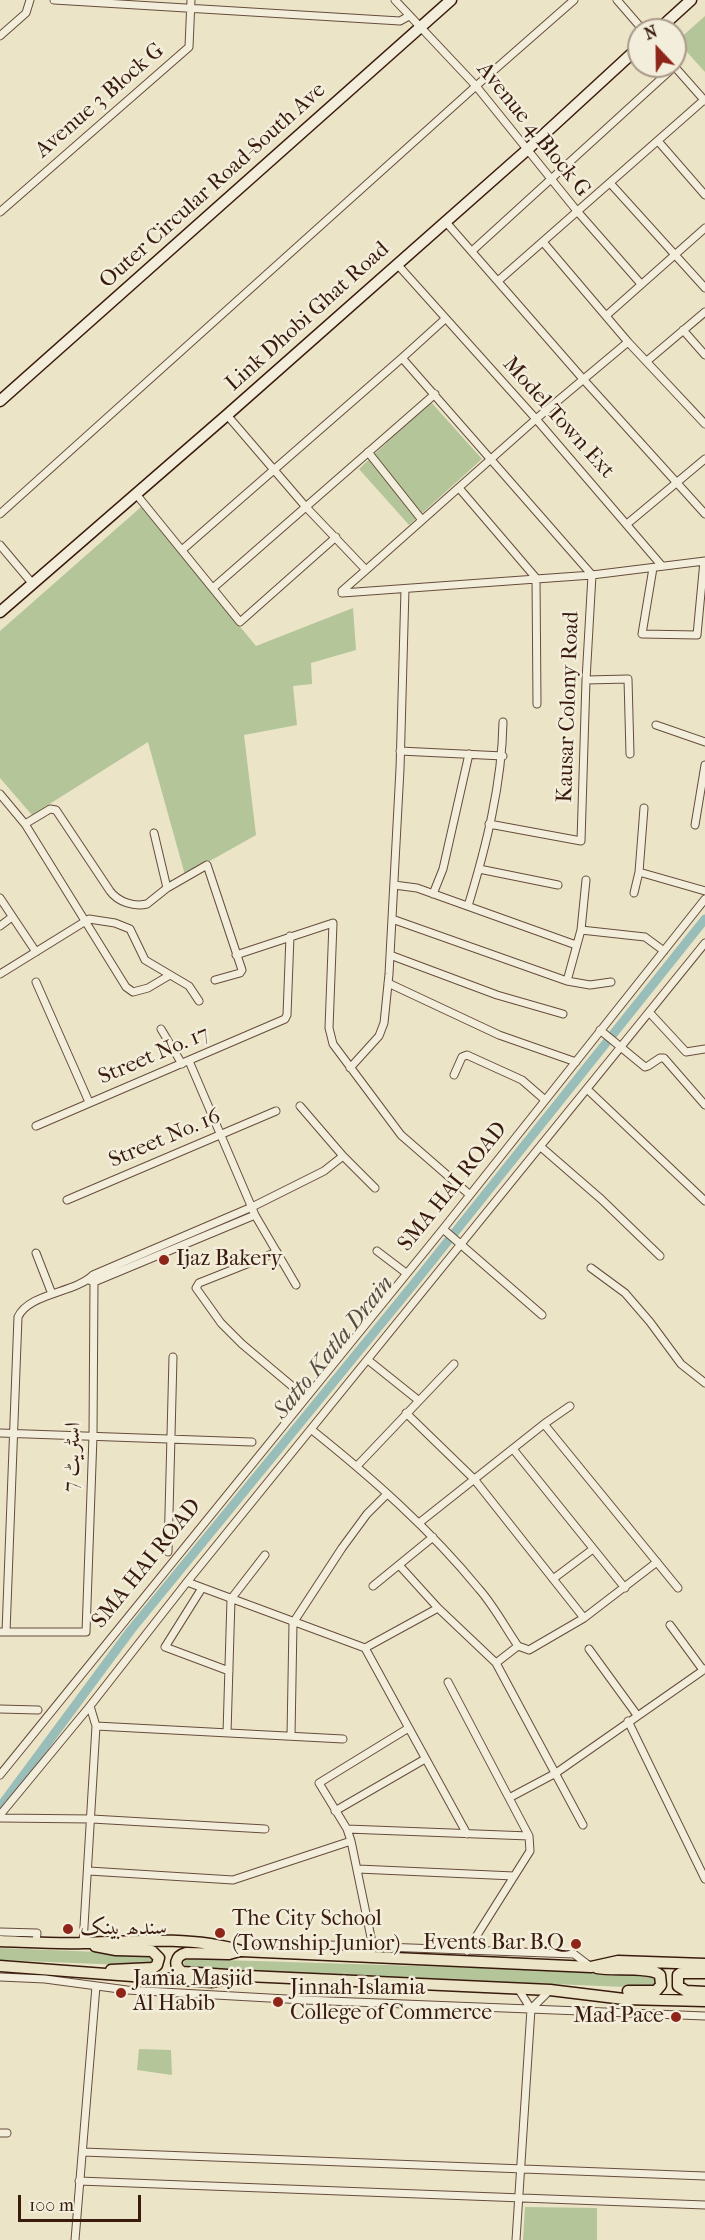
<!DOCTYPE html>
<html>
<head>
<meta charset="utf-8">
<style>
	body { margin:0 }
	#map { position:relative; width:705px; height:2240px; overflow:hidden; background:#ece4c7; font-family:"IM FELL French Canon",serif }
	canvas { display:block }
	.north { position:absolute; left:627px; top:18px; width:60px; height:60px; box-sizing:border-box; background:#f3eddb; border:2px solid #a99989; border-radius:50%; rotate:338deg; font-size:16px; font-weight:700; line-height:24px; text-align:center; color:#391b0d }
	.north::after { content:''; display:block; margin:auto; width:21px; height:27px; background:#8f2418; clip-path:polygon(50% 0,100% 100%,50% 72%,0 100%) }
	.scale { position:absolute; left:18px; top:2195px; width:123px; height:27px; box-sizing:border-box; border:3px solid #391b0d; border-top:0; padding-left:8px; font-size:18px; line-height:21px; white-space:nowrap; color:#391b0d; -webkit-text-stroke:4px #f3eddb; paint-order:stroke }
</style>
</head>
<body>
<div id="map">
<canvas width="705" height="2240"></canvas>
<div class="north">N</div>
<div class="scale">100 m</div>
</div>
<script>
const g = document.querySelector('canvas').getContext('2d');
g.lineJoin = 'round';
function paint(path, color) {
  g.fillStyle = color;
  g.fill(path, 'evenodd');
}
function stroke(path, color, width, dash) {
  g.strokeStyle = color;
  g.lineWidth = width;
  g.lineCap = dash ? 'butt' : 'round';
  g.setLineDash(dash || []);
  g.stroke(path);
}
function drawText(font, color, halo, rows, align = 'center') {
  g.font = font + ' "IM FELL French Canon",Amiri,serif';
  g.lineWidth = 5;
  g.setLineDash([]);
  g.textBaseline = 'middle';
  g.strokeStyle = halo;
  g.fillStyle = color;
  for (const [text, x, y, turn = 0] of rows) {
    g.save();
    g.translate(x, y);
    g.rotate((+turn || 0) * Math.PI / 180);
    g.textAlign = isNaN(turn) ? turn : align;
    if (halo) g.strokeText(text, 0, 0);
    g.fillText(text, 0, 0);
    g.restore();
  }
}
const green = new Path2D(`
	M 705,16 L 705,72 L 677,41 Z
	M 430,401 L 482,459 L 409,525 L 359,469 Z
	M 141,507 L 256,646 L 353,608 L 356,650 L 311,663 L 312,684 L 293,686 L 297,725 L 244,735 L 256,835 L 185,875 L 148,742 L 32,815 L 0,778 L 0,631 Z
	M 0,1948 L 148,1954 L 154,1961 L 148,1966 L 0,1960 Z
	M 190,1959 L 648,1973 L 653,1974 L 657,1980 L 655,1985 L 650,1988 L 188,1969 L 183,1963 L 186,1960 Z
	M 139,2049 L 171,2050 L 172,2075 L 137,2070 Z
	M 525,2207 L 597,2208 L 597,2240 L 523,2240 Z`);
const canal = new Path2D(`
	M 0,1807 L 131,1630 L 412,1286 L 705,919`);
const street = new Path2D(`
	M 54,0 L 400,21 L 409,16
	M 395,0 L 476,86 L 577,211 L 641,284
	M 617,0 L 643,30
	M 0,36 L 26,13 L 30,0
	M 674,66 L 705,101
	M 658,141 L 705,195
	M 610,183 L 705,288
	M 0,212 L 189,47 L 191,0
	M 445,221 L 583,379 L 705,514
	M 543,242 L 628,342 L 705,424
	M 472,251 L 674,67
	M 397,264 L 536,419 L 662,566
	M 498,281 L 704,100
	M 607,315 L 705,228
	M 683,330 L 705,355
	M 402,358 L 592,575 L 586,680 L 581,841 L 489,824
	M 647,361 L 705,312
	M 227,415 L 305,506 L 366,570
	M 368,452 L 422,520
	M 459,488 L 536,578 L 537,704
	M 136,494 L 240,622 L 336,537
	M 0,514 L 476,86 L 574,0
	M 627,524 L 705,459
	M 0,545 L 32,583
	M 182,550 L 402,358 L 445,319
	M 653,568 L 642,634 L 697,635 L 704,561
	M 213,588 L 435,394
	M 342,593 L 342,591 L 366,570 L 536,419 L 628,342
	M 342,593 L 592,575 L 705,561
	M 586,680 L 628,679 L 630,754
	M 656,725 L 705,742
	M 400,751 L 503,756
	M 0,794 L 25,824 L 126,987 L 133,992 L 148,988 L 170,975
	M 25,824 L 50,809 L 56,810 L 110,891 C 118,902 134,907 147,904 L 167,888 L 207,865 L 242,970 L 240,973 L 215,980
	M 695,825 L 705,765
	M 154,833 L 167,888
	M 479,869 L 558,885
	M 639,872 L 705,891
	M 394,885 L 417,888 L 576,945
	M 634,893 L 639,872 L 644,808
	M 433,894 L 443,869 L 469,754
	M 0,898 L 36,952
	M 468,906 C 486,847 502,784 503,722
	M 392,919 L 567,981 L 590,985 L 611,982
	M 0,926 L 12,917
	M 581,930 L 645,937 L 664,951
	M 236,955 L 333,923 L 329,1028 L 333,1044 L 401,1135 L 470,1195
	M 390,955 L 497,995 L 563,1014
	M 0,974 L 89,919 L 115,923 L 130,929 L 145,960 L 189,986 L 199,1001
	M 567,981 L 581,930 L 586,880
	M 36,982 L 89,1102
	M 388,983 L 499,1035 L 576,1062
	M 649,1012 L 686,1052 L 705,1049
	M 161,1029 L 182,1064
	M 600,1030 L 645,1067 L 648,1066 L 660,1058 L 664,1058 L 705,1105
	M 189,1061 L 255,1215 L 296,1285
	M 350,1068 L 379,1036 L 384,1023 L 389,974 L 400,769 L 405,589
	M 454,1075 L 462,1057 L 467,1055 L 522,1080 L 545,1100
	M 587,1089 L 705,1201
	M 300,1106 L 343,1156 L 375,1188
	M 36,1126 L 285,1019 L 287,1015 L 290,936
	M 541,1147 L 601,1199 L 660,1256
	M 67,1200 L 276,1111
	M 443,1229 L 542,1315
	M 377,1251 L 406,1273
	M 277,1252 L 199,1283 L 196,1288 L 221,1323 L 242,1344 L 305,1397
	M 36,1253 L 52,1294
	M 591,1268 L 625,1293 L 650,1322 L 681,1364 L 705,1383
	M 91,1281 L 94,1282 L 255,1215
	M 368,1360 L 418,1400
	M 406,1413 L 474,1479 L 584,1618
	M 544,1424 L 678,1588
	M 312,1430 C 372,1478 430,1529 479,1589 C 494,1606 505,1627 518,1646
	M 0,1433 L 252,1442
	M 513,1449 L 625,1588
	M 357,1466 L 454,1364
	M 419,1523 L 544,1424 L 570,1406
	M 168,1552 L 173,1357
	M 399,1565 L 438,1608 L 496,1663 L 583,1825
	M 553,1579 L 593,1549
	M 187,1582 L 365,1648 L 467,1834
	M 373,1586 L 433,1537
	M 202,1588 L 165,1647 L 229,1671
	M 670,1625 L 703,1670
	M 0,1632 L 86,1632 L 93,1436 L 94,1282
	M 6,1632 L 18,1317 C 29,1293 75,1293 93,1275 L 252,1207 L 324,1171 L 343,1156
	M 365,1648 L 438,1608
	M 589,1649 L 637,1715
	M 496,1663 L 518,1646 L 529,1650 L 584,1618 L 657,1562
	M 448,1682 L 529,1836 L 530,1851 L 467,1951
	M 0,1709 L 38,1710
	M 628,1721 L 705,1879
	M 96,1726 L 90,1706 L 187,1582 L 705,943
	M 227,1733 L 231,1599 L 265,1555
	M 291,1736 L 293,1623 L 342,1548 L 367,1514 L 387,1494
	M 0,1775 L 443,1229 L 705,899
	M 509,1798 L 556,1773 L 705,1669
	M 335,1811 L 425,1759
	M 0,1815 L 90,1706
	M 0,1818 L 92,1819 L 265,1829
	M 347,1829 L 529,1836
	M 358,1869 L 514,1876
	M 89,1871 L 233,1880 L 351,1841
	M 0,1932 L 37,1933 L 36,1942
	M 83,1943 L 96,1726 L 343,1739
	M 373,1947 L 351,1841 L 347,1829 L 319,1783 L 407,1729
	M 264,1952 L 275,1943 L 574,1954 L 591,1967
	M 0,1977 L 45,1979 L 127,1990 L 304,2000 L 705,2016
	M 531,2009 L 550,1990
	M 0,2133 L 7,2133
	M 83,2152 L 705,2176
	M 79,2181 L 705,2205
	M 75,2240 L 96,1986
	M 516,2240 L 531,2009 L 519,1990`);
const secondary = new Path2D(`
	M 658,30 L 691,0
	M 0,401 L 451,0
	M 0,612 L 227,415 L 528,149 L 639,47`);
const primary = new Path2D(`
	M 0,1941 C 28,1942 56,1944 84,1943 C 133,1941 194,1936 241,1951 L 591,1967 L 618,1961 L 705,1964
	M 95,1946 L 116,1950 L 152,1951 L 159,1958 L 157,1965 L 153,1968 L 111,1970
	M 0,1966 L 211,1982 L 247,1976 L 550,1990 L 624,1999 L 705,2001
	M 597,1968 C 612,1971 651,1966 660,1975 L 661,1985 L 656,1991 L 628,1991
	M 705,1973 L 681,1973 L 678,1975 L 678,1986 L 686,1991 L 705,1992
	M 228,1975 L 182,1972 C 173,1966 175,1956 186,1953 L 229,1954 L 240,1951`);
const markers = [
	[164,1260,6,"#8f2418"],
	[68,1929,6,"#8f2418"],
	[220,1933,6,"#8f2418"],
	[576,1944,6,"#8f2418"],
	[121,1993,6,"#8f2418"],
	[278,2002,6,"#8f2418"],
	[676,2017,6,"#8f2418"]
];
const streetNames = [
	["Avenue 3 Block G",100,101,-41],
	["Avenue 4 Block G",533,130,51],
	["Outer Circular Road-South Ave",213,186,-42],
	["Link Dhobi Ghat Road",308,317,-42],
	["Model Town Ext",558,418,48],
	["Kausar Colony Road",569,707,-88],
	["Street No. 17",154,1056,-23],
	["Street No. 16",165,1139,-23],
	["SMA HAI ROAD",453,1187,-51],
	["اسٹریٹ 7",73,1457,-88],
	["SMA HAI ROAD",147,1564,-51]
];
const poiNames = [
	["Ijaz Bakery",176,1260],
	["The City School",232,1920],
	["(Township Junior)",232,1945],
	["سندھ بینک",80,1929],
	["Events Bar B.Q",564,1944,"right"],
	["Jamia Masjid",133,1980],
	["Al Habib",133,2005],
	["Jinnah Islamia",290,1989],
	["College of Commerce",290,2014],
	["Mad Pace",664,2017,"right"]
];
const waterNames = [
	["Satto Katla Drain",334,1348,-51]
];
paint(green, '#b3c599');
stroke(canal, '#99beba', 9);
stroke(street, '#664d3c', 9);
stroke(secondary, '#391b0d', 13);
stroke(primary, '#391b0d', 13);
stroke(street, '#f3eddb', 7);
stroke(secondary, '#f3eddb', 10);
stroke(primary, '#ece4c7', 10);
for (const [x, y, r, color] of markers) {
  const dot = new Path2D();
  dot.arc(x, y, r, 0, 2 * Math.PI);
  g.fillStyle = color;
  g.fill(dot);
  stroke(dot, '#f3eddb', 2);
}
drawText('22px', '#391b0d', '#f3eddb', streetNames);
drawText('22px', '#391b0d', '#f3eddb', poiNames, 'left');
drawText('italic 24px', '#564c41', '#f3eddb', waterNames);
</script>
</body>
</html>
